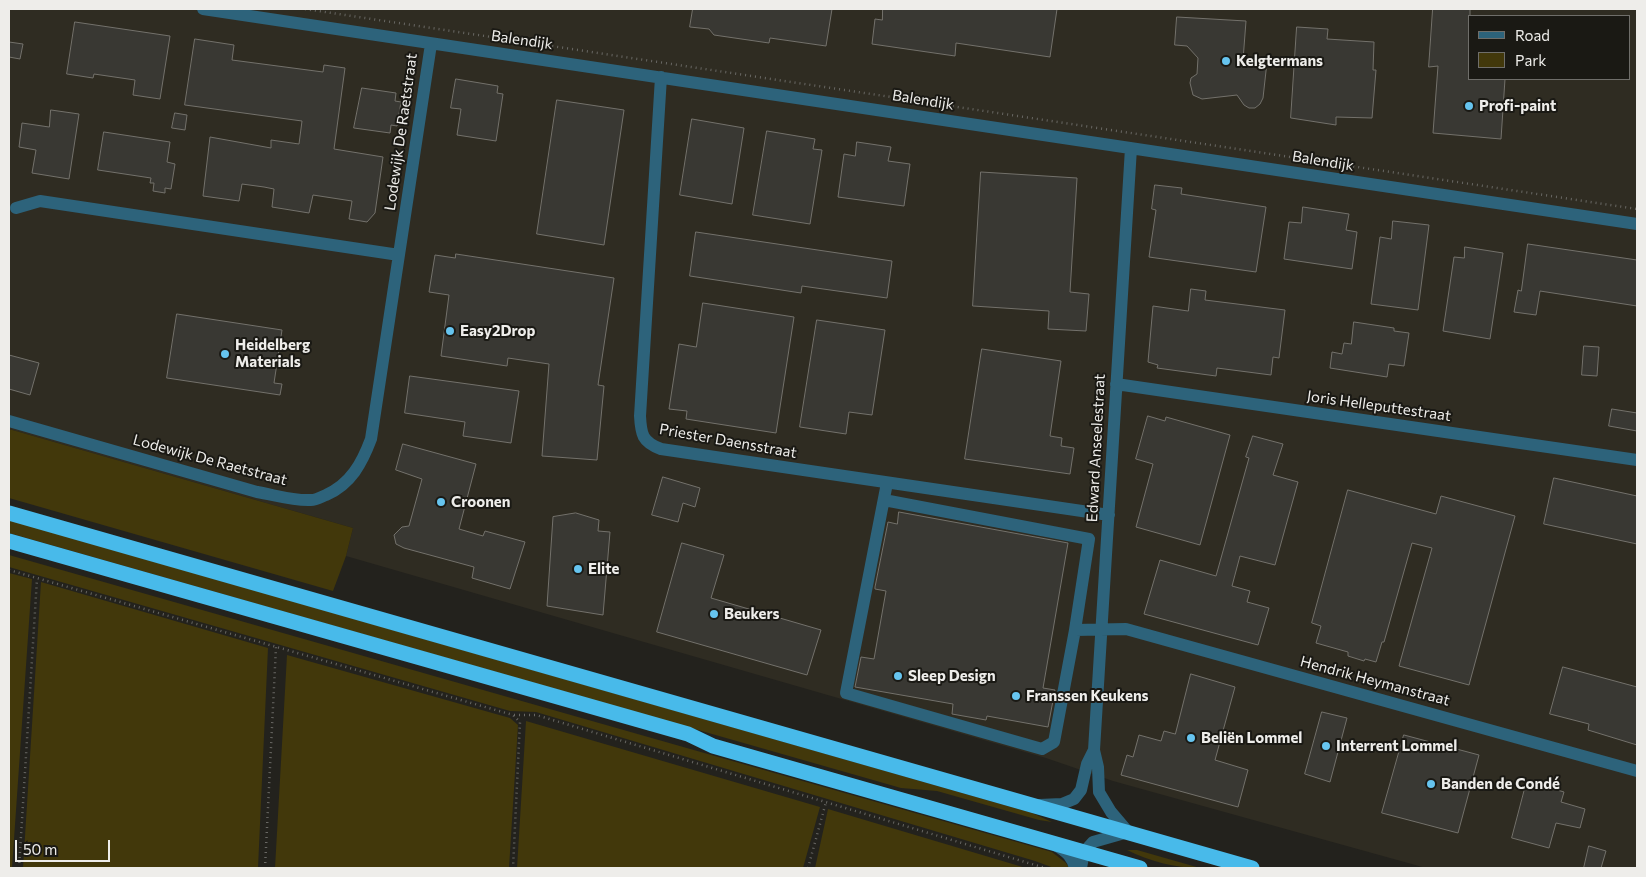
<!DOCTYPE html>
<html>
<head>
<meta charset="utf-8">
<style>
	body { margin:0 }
	#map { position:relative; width:1646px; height:877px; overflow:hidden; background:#23221d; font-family:Commissioner,sans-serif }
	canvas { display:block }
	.frame { position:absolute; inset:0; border:10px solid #eeedea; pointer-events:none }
	.legend { position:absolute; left:1468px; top:15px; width:162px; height:65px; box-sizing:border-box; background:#1a1914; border:1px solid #6f6e6a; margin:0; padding:6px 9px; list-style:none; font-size:15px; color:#eeedea }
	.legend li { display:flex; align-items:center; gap:10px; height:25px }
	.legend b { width:25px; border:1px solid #6f6e6a }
	.scale { position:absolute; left:15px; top:840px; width:95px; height:22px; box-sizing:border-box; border:2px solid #eeedea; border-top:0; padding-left:6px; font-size:15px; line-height:18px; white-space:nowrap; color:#eeedea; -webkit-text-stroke:4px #1a1914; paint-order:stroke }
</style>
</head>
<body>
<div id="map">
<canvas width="1646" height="877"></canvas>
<div class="frame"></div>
<ul class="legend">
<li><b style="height:6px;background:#2d637b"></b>Road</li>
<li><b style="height:14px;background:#42380b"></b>Park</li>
</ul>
<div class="scale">50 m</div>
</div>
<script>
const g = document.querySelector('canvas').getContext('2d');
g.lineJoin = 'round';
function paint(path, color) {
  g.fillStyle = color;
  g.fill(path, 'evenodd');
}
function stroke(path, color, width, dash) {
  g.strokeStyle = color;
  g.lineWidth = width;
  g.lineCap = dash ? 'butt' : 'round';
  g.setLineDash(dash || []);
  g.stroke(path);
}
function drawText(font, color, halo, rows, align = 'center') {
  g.font = font + ' Commissioner,sans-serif';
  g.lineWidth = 4;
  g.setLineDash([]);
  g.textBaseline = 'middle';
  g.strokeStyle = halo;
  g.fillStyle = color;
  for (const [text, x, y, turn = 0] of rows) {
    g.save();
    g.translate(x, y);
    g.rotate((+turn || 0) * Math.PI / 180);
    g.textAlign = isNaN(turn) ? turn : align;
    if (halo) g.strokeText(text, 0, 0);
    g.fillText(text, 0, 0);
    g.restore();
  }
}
const built = new Path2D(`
	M 9,9 L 1637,9 L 1637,868 L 1426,868 L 1113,781 L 1046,758 L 346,556 L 353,528 L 9,429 ZM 1470,16 L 1630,16 L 1630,79 L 1470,79 Z`);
const green = new Path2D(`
	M 9,429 L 353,528 L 346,556 L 333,591 L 9,498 Z
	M 9,520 L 1032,813 L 1052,822 L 1039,820 L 937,791 L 901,788 L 9,533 Z
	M 9,555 L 1052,852 L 1066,863 L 1069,868 L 1054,868 L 1035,861 L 536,712 L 510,711 L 9,567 Z
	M 9,573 L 32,579 L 12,868 L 9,868 Z
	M 41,582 L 268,648 L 258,868 L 23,868 Z
	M 287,655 L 510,718 L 518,725 L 509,868 L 275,868 Z
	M 526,721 L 820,807 L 803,868 L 517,868 Z
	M 828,809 L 1026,868 L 815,868 Z
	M 1127,850 L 1137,850 L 1200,868 C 1175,868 1149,861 1127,850 Z`);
const building = new Path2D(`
	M 693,9 L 832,9 L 826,46 L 770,38 L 769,43 L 714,35 L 709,29 L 690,27 Z
	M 883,9 L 1057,9 L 1050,57 L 956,43 L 955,56 L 872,44 L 875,19 L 882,20 Z
	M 1433,9 L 1470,9 L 1470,79 L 1505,79 L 1501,139 L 1433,133 L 1438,66 L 1429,67 Z
	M 1177,17 L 1246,21 L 1243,60 L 1267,62 L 1263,98 L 1260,104 L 1255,108 L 1249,108 L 1244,105 L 1237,95 L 1202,99 L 1193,95 L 1190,83 L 1191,78 L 1197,74 L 1198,58 L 1187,46 L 1175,45 Z
	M 75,22 L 170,36 L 160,99 L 133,95 L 135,80 L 94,74 L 93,78 L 67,74 Z
	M 1297,27 L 1328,29 L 1327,39 L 1374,42 L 1373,70 L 1376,70 L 1372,118 L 1336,117 L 1336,125 L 1291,118 Z
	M 195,39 L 234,45 L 232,60 L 323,72 L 324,65 L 345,68 L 334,149 L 383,157 L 375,213 L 367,222 L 349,219 L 352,201 L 313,195 L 309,213 L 272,207 L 274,189 L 264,187 L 242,184 L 239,201 L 203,196 L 210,137 L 271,148 L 271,140 L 299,144 L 302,121 L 185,105 Z
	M 9,42 L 23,44 L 20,59 L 9,57 Z
	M 456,79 L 498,86 L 497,93 L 503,94 L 496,141 L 457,135 L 461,109 L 451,108 Z
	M 362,88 L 396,93 L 395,101 L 401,102 L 397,126 L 391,125 L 390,133 L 354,128 Z
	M 557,100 L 624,110 L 604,245 L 537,234 Z
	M 51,110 L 79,114 L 69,179 L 32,173 L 36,150 L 19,147 L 22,123 L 49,127 Z
	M 175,113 L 187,115 L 185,130 L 172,128 Z
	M 692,119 L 744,128 L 732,204 L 680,195 Z
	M 767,131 L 815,139 L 813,149 L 822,150 L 810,224 L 753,215 Z
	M 104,132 L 170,142 L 167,162 L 175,164 L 171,189 L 165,188 L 165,193 L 153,191 L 154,183 L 150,183 L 151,178 L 98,170 Z
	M 857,142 L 891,147 L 888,161 L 910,164 L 904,206 L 838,197 L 844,154 L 855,156 Z
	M 981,172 L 1077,178 L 1070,292 L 1089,294 L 1086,331 L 1048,329 L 1049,311 L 973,306 Z
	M 1155,185 L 1182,188 L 1181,194 L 1266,207 L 1256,272 L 1149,257 L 1156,210 L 1152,209 Z
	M 1303,207 L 1349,214 L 1346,230 L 1357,232 L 1352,269 L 1284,259 L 1289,222 L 1301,223 Z
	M 1393,221 L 1429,225 L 1418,310 L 1371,304 L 1380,237 L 1391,239 Z
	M 696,232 L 892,261 L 887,298 L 802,286 L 801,293 L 690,276 Z
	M 1528,244 L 1637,260 L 1637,306 L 1540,291 L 1536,315 L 1514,312 L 1518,290 L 1521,291 Z
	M 1465,247 L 1503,253 L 1490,339 L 1443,331 L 1454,257 L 1464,258 Z
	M 456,254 L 614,278 L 598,385 L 604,386 L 597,460 L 542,456 L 549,364 L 508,358 L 507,366 L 441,356 L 449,295 L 429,292 L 435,255 L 455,258 Z
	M 1191,289 L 1206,291 L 1205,300 L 1285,310 L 1279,358 L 1273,357 L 1271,375 L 1217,368 L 1216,376 L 1157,368 L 1158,365 L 1148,362 L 1153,306 L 1188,311 Z
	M 703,303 L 794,317 L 776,433 L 686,419 L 687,411 L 669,409 L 679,344 L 696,347 Z
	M 177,314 L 282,330 L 274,383 L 282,384 L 280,395 L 167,378 Z
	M 817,320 L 885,330 L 872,415 L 849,412 L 846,434 L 800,427 Z
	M 1354,322 L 1394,328 L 1394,331 L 1409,333 L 1404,366 L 1389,364 L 1387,377 L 1330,368 L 1332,352 L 1342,354 L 1344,343 L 1351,344 Z
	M 1584,346 L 1599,347 L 1597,376 L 1582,375 Z
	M 982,349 L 1061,361 L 1050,436 L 1062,438 L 1061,446 L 1074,448 L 1070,474 L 965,459 Z
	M 9,355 L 39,363 L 30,395 L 9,389 Z
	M 410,376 L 519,391 L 511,443 L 463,436 L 465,422 L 405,413 Z
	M 1612,409 L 1637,413 L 1637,431 L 1609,426 Z
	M 1148,416 L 1165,421 L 1166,417 L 1230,435 L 1200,545 L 1136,527 L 1153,464 L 1136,459 Z
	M 1253,436 L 1283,444 L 1273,475 L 1298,482 L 1275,565 L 1240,556 L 1232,586 L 1250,591 L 1247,602 L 1269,608 L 1258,645 L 1144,614 L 1160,560 L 1216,576 L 1249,458 L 1246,457 Z
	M 403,444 L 476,464 L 459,529 L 483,536 L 485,531 L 525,542 L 510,589 L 472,578 L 474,567 L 404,548 L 396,544 L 394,535 L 402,527 L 409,526 L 422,479 L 396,470 Z
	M 663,477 L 700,488 L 695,507 L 683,503 L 678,522 L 652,515 Z
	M 1554,478 L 1637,496 L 1637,544 L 1544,524 Z
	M 1348,490 L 1436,514 L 1441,496 L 1515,516 L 1469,685 L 1399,666 L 1432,548 L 1412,543 L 1384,642 L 1382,642 L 1376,662 L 1365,659 L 1364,661 L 1348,656 L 1348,652 L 1316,643 L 1321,626 L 1312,623 Z
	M 899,512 L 1068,543 L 1043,688 L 1055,690 L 1048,727 L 987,716 L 986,720 L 952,714 L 953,704 L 855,687 L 861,657 L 874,659 L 886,591 L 875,589 L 875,587 L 888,522 L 897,524 Z
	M 576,513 L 599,520 L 598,531 L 610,532 L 603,615 L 547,606 L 553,517 Z
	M 682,543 L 724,555 L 711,598 L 821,630 L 807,675 L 657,632 Z
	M 1563,667 L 1637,687 L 1637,745 L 1588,730 L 1589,724 L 1550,714 Z
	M 1191,674 L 1235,687 L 1215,760 L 1248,770 L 1238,807 L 1121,775 L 1127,755 L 1133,757 L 1139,735 L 1161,741 L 1164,731 L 1175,734 Z
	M 1322,712 L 1347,718 L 1330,782 L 1305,774 Z
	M 1404,735 L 1479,755 L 1458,833 L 1382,813 Z
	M 1527,781 L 1564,792 L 1561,802 L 1585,809 L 1580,828 L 1556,823 L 1549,848 L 1512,838 Z
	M 1589,846 L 1606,851 L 1601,868 L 1584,868 Z`);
const path = new Path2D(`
	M 305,9 L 1637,209
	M 9,570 L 513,715 L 520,722 L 513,868
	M 514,715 L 536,715 L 1045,868
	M 19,868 L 37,579
	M 265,868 L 276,647
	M 808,868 L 826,802`);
const minor = new Path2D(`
	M 203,9 L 1637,224
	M 661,77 L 640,416 C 641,434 642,442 661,449 L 1109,515
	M 16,208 L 40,201 L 399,255
	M 1116,384 L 1637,460
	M 9,421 L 257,492 C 275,495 293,501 311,500 C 316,500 321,497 326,495 C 351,484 362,463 371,439 L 431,44
	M 887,483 L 846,693 L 1042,749 L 1054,742 L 1075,630 L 1126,629 L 1637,771
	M 884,500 L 1089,539 L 1075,630
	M 1039,805 L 1062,804 L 1074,799 L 1081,790 L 1087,764 L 1094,750
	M 1057,846 C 1067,852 1072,857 1075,868
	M 1081,868 L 1084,852 L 1093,842 L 1128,832 L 1111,812 L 1099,792 L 1098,767 L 1094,750 L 1131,148`);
const highway = new Path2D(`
	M 9,513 L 1252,868
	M 9,541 L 688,734 L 713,746 L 1140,868`);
const markers = [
	[1226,61,5,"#66c4ef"],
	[1469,106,5,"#66c4ef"],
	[450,331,5,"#66c4ef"],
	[225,354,5,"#66c4ef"],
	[441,502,5,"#66c4ef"],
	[578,569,5,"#66c4ef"],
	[714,614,5,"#66c4ef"],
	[898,676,5,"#66c4ef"],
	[1016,696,5,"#66c4ef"],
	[1191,738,5,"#66c4ef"],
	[1326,746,5,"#66c4ef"],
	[1431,784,5,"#66c4ef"]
];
const streetNames = [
	["Balendijk",522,40,8],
	["Balendijk",923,100,9],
	["Lodewijk De Raetstraat",401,132,-82],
	["Balendijk",1323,161,9],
	["Joris Helleputtestraat",1379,406,8],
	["Priester Daensstraat",728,441,10],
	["Edward Anseelestraat",1096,448,-87],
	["Lodewijk De Raetstraat",210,460,15],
	["Hendrik Heymanstraat",1375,681,15]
];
const poiNames = [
	["Kelgtermans",1236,61],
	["Profi-paint",1479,106],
	["Easy2Drop",460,331],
	["Heidelberg",235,345],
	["Materials",235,362],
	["Croonen",451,502],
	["Elite",588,569],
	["Beukers",724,614],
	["Sleep Design",908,676],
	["Franssen Keukens",1026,696],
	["Beliën Lommel",1201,738],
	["Interrent Lommel",1336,746],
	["Banden de Condé",1441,784]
];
paint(built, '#2f2c22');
paint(green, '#42380b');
paint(building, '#393833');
stroke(building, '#73716b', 1);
stroke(path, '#696864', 2.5, [1, 4]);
stroke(minor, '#2d637b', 12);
stroke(highway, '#48baea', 15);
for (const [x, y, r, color] of markers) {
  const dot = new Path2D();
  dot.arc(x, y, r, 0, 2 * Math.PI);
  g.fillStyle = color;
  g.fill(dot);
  stroke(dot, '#1a1914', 2);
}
drawText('15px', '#eeedea', '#1a1914', streetNames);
drawText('bold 15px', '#eeedea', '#1a1914', poiNames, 'left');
</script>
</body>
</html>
